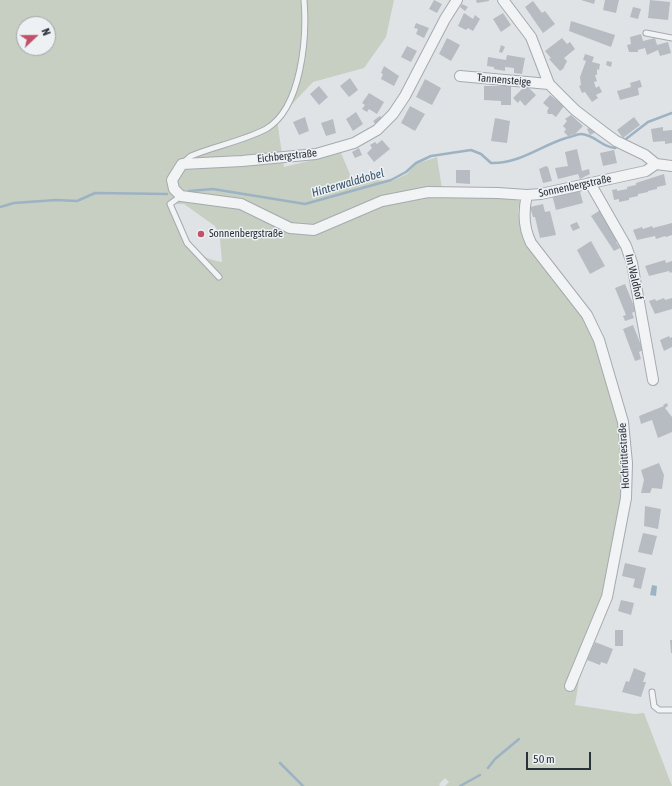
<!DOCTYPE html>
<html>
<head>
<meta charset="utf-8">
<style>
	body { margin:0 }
	#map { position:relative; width:672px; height:786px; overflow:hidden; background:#dfe3e6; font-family:"Asap Condensed",sans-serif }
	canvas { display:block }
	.north { position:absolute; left:16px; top:16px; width:40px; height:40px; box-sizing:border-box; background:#eef1f4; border:1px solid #a0a5aa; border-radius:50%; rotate:68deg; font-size:11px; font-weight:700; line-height:16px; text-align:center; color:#2a323c }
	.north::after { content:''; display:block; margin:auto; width:14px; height:18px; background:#bf516b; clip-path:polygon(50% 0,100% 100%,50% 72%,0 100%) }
	.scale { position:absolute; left:526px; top:752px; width:65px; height:18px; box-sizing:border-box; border:2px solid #2a323c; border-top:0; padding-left:5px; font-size:12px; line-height:14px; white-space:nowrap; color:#2a323c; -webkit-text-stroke:3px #eef1f4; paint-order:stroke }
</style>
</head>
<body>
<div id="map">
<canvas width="672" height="786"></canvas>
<div class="north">N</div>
<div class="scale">50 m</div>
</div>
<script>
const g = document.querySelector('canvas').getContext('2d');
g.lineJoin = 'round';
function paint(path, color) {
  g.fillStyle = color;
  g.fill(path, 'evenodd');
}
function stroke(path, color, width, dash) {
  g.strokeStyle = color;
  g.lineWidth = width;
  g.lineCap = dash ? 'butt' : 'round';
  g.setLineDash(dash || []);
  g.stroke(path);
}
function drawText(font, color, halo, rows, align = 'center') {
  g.font = font + ' "Asap Condensed",sans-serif';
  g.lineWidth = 3;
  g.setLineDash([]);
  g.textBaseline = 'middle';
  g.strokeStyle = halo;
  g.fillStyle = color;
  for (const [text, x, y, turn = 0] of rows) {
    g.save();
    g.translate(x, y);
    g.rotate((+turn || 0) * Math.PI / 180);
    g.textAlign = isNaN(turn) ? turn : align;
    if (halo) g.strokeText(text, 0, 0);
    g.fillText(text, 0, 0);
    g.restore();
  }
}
const green = new Path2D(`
	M 0,0 L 394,0 L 386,37 L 364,68 L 313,82 L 277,120 L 284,167 L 341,153 L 352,179 L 392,181 L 407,174 L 416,164 L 437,157 L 443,195 L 499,196 L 520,201 L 518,211 L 524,240 L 583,316 L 594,337 L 619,418 L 623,446 L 621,508 L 604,600 L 581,668 L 575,705 L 634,714 L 644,713 L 672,786 L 445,786 L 449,782 L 445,778 L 439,784 L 440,786 L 0,786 ZM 24,24 L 48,24 L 48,48 L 24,48 ZM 170,204 L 184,204 L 215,226 L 220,239 L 222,262 C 186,256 182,233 170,204 Z`);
const water = new Path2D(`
	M 652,585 L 657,586 L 656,596 L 650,595 Z`);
const stream = new Path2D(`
	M 622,142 L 648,122 L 672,113
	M 189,191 L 213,189 L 305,204 L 391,180 L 406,172 L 416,163 L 431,156 L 471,150 L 481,154 L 491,163 C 519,164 540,146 566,138 C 571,137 577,134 581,134 C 594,134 601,147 615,148 L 619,145
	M 0,207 L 14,203 L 56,200 L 77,201 L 95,193 L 167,194
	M 280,763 L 303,786
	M 488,768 L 495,759 L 519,739
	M 460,786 L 480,775`);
const building = new Path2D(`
	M 434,0 L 442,4 L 437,13 L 429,9 Z
	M 476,0 L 489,0 L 489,1 L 477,3 Z
	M 581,0 L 595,0 L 594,4 Z
	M 605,0 L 619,0 L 616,13 L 603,10 Z
	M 650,0 L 670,2 L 668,20 L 648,18 Z
	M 533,1 L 542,13 L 545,11 L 555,24 L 543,33 L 525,7 Z
	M 462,4 L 468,7 L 465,11 L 460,7 Z
	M 633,7 L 641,9 L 638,19 L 630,17 Z
	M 464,13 L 473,19 L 475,15 L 480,19 L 473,31 L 468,28 L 466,30 L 458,26 Z
	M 503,13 L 511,25 L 501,32 L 493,19 Z
	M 571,21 L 615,35 L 611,47 L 569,31 Z
	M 416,23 L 429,28 L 424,38 L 416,34 L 418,29 L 414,28 Z
	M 641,34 L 643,41 L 655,38 L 657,45 L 668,42 L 671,53 L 660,56 L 658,50 L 647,55 L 645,48 L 638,50 L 638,52 L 629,52 L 627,45 L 631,44 L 630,37 Z
	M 447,38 L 460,45 L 451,61 L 439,54 Z
	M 562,38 L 567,44 L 570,42 L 575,49 L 564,58 L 567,61 L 563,69 L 560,71 L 549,59 L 551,58 L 545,51 Z
	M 501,45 L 505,47 L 502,53 L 499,52 Z
	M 407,46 L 417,51 L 411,62 L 401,57 Z
	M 585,54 L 594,57 L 592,62 L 600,64 L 599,70 L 597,69 L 597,75 L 595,75 L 597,81 L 594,82 L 596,88 L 599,86 L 602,92 L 596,95 L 598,98 L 592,102 L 585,92 L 582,93 L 579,86 L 581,85 L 580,77 L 586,61 L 583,60 Z
	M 507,55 L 525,58 L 522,74 L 514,73 L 514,68 L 505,67 L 505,71 L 494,69 L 494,67 L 487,66 L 488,57 L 506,60 Z
	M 607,61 L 612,62 L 611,67 L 606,65 Z
	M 384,66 L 399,76 L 394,86 L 381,79 L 383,74 L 381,73 Z
	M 350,78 L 358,90 L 349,97 L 340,86 Z
	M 425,79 L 441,88 L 432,105 L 416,97 Z
	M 640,80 L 642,87 L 638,88 L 639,95 L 620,100 L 617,91 L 631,87 L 630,83 Z
	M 526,85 L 536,95 L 525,106 L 520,100 L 518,103 L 513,98 Z
	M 319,86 L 328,97 L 319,105 L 310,94 Z
	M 484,86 L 511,86 L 511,105 L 501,105 L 501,101 L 484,100 Z
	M 369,93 L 384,102 L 377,114 L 369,109 L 367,112 L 362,109 L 365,105 L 362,103 Z
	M 550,95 L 564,106 L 556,117 L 552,114 L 548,114 L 547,111 L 549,108 L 543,103 Z
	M 410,106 L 425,114 L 415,131 L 401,123 Z
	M 356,112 L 363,124 L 353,131 L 346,119 Z
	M 571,115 L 583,126 L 573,136 L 572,134 L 569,137 L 564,132 L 566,129 L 563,126 L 567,121 L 565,119 Z
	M 380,116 L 383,120 L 376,125 L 373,121 Z
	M 305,117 L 309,131 L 299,135 L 293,122 Z
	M 634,117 L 640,125 L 623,138 L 617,130 Z
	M 495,118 L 510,121 L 507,143 L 491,141 Z
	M 333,119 L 336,133 L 326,136 L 321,123 Z
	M 593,126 L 596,132 L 590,135 L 587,129 Z
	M 663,127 L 663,131 L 672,130 L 672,143 L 665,144 L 665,141 L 653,142 L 651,129 Z
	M 382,140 L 390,149 L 374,162 L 367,153 L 372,148 L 370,145 L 375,142 L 377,144 Z
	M 359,148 L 362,155 L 355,158 L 352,152 Z
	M 577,149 L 582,171 L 589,169 L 590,174 L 580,179 L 578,174 L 558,179 L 555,168 L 568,166 L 565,152 Z
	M 614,150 L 617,163 L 603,166 L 600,153 Z
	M 546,166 L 548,167 L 552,181 L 543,183 L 539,169 Z
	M 456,170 L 470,170 L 470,184 L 456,183 Z
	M 664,174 L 666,185 L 657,187 L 657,189 L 648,191 L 648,192 L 638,194 L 638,196 L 629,198 L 629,200 L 619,202 L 619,199 L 614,200 L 612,190 L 617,189 L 617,191 L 627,189 L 627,187 L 636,185 L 636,183 Z
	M 579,188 L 583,203 L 556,210 L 552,195 Z
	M 543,204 L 545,212 L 550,211 L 556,235 L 540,238 L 535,217 L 533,217 L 530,207 Z
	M 602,209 L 621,239 L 616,242 L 620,248 L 614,251 L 591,216 Z
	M 577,222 L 580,228 L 573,231 L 570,225 Z
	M 672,223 L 672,235 L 666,237 L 665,236 L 656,239 L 655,236 L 637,240 L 633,230 L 642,227 L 643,229 L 652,226 L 653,228 Z
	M 591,241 L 605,266 L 590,274 L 577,250 Z
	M 665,260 L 666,263 L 672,261 L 672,272 L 670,273 L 669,271 L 649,276 L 645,266 Z
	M 625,284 L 636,311 L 632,313 L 634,318 L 625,321 L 623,316 L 626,315 L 615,288 Z
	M 664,298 L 665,300 L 672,298 L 672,309 L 655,314 L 649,301 L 655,299 L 656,301 Z
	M 633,325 L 643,350 L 639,352 L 641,359 L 635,361 L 623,329 Z
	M 669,336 L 670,338 L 672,337 L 672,347 L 664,351 L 660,340 Z
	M 667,403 L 668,406 L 665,408 L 672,417 L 672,432 L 658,438 L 652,420 L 641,424 L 639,416 L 664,406 L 663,405 Z
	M 659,463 L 664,475 L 662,489 L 652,488 L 650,493 L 641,493 L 644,480 L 641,470 Z
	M 645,506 L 661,509 L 658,529 L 644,526 Z
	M 643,533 L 657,536 L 652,555 L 638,552 Z
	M 625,563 L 646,568 L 641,589 L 633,587 L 635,579 L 622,576 Z
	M 621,600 L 634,603 L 631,615 L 618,611 Z
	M 615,630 L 623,630 L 623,646 L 615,646 Z
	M 670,640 L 672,640 L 672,653 L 671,653 Z
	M 595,642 L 613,649 L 607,664 L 601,662 L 600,665 L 587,660 Z
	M 634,668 L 646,673 L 643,682 L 646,682 L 641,697 L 622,692 L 626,681 L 629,682 Z`);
const lane = new Path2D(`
	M 646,33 L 672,38
	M 183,163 L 191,156 C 215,146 243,141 266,129 C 302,108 307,37 304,0
	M 181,196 L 170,204 L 187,243 L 219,277
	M 652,692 L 654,706 L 659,710 L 672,710`);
const street = new Path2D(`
	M 457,0 L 445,19 L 405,96 L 393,114 L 377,130 L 354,143 L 316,154 L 242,161 L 182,164 L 172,180 L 174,189 L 181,196 L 241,204 L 290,228 L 314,230 L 382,201 L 428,192 L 498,193 L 527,195 L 541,194 L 646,171 L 656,164 L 672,166
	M 503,0 L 531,37 L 549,84 L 575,110 L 601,130 L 616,141 L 645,155 L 656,164
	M 460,76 L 549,84
	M 590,183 L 626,246 L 632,263 L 653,380
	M 527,195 C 523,212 523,227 531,243 L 587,315 L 599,340 L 623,422 L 627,463 L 626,498 L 607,597 L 570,686`);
const markers = [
	[201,234,4,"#bf516b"]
];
const streetNames = [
	["Tannensteige",504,80,5],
	["Eichbergstraße",287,156,-6],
	["Sonnenbergstraße",575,186,-12],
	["Im Waldhof",634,277,77],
	["Hochrüttestraße",624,456,-93]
];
const poiNames = [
	["Sonnenbergstraße",209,234]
];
const waterNames = [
	["Hinterwalddobel",348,183,-16]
];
paint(green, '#c6cfc1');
paint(water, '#9db3c3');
stroke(stream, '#9db3c3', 2.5);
paint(building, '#b7bcc3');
stroke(lane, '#a5aab0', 7);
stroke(street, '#a5aab0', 12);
stroke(lane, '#f1f3f5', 5);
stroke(street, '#f1f3f5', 10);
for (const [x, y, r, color] of markers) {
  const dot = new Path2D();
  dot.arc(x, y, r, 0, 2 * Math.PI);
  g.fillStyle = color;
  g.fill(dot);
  stroke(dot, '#eef1f4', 1.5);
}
drawText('11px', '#2a323c', '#eef1f4', streetNames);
drawText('11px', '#2a323c', '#eef1f4', poiNames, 'left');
drawText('italic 12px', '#38546b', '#eef1f4', waterNames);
</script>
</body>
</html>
